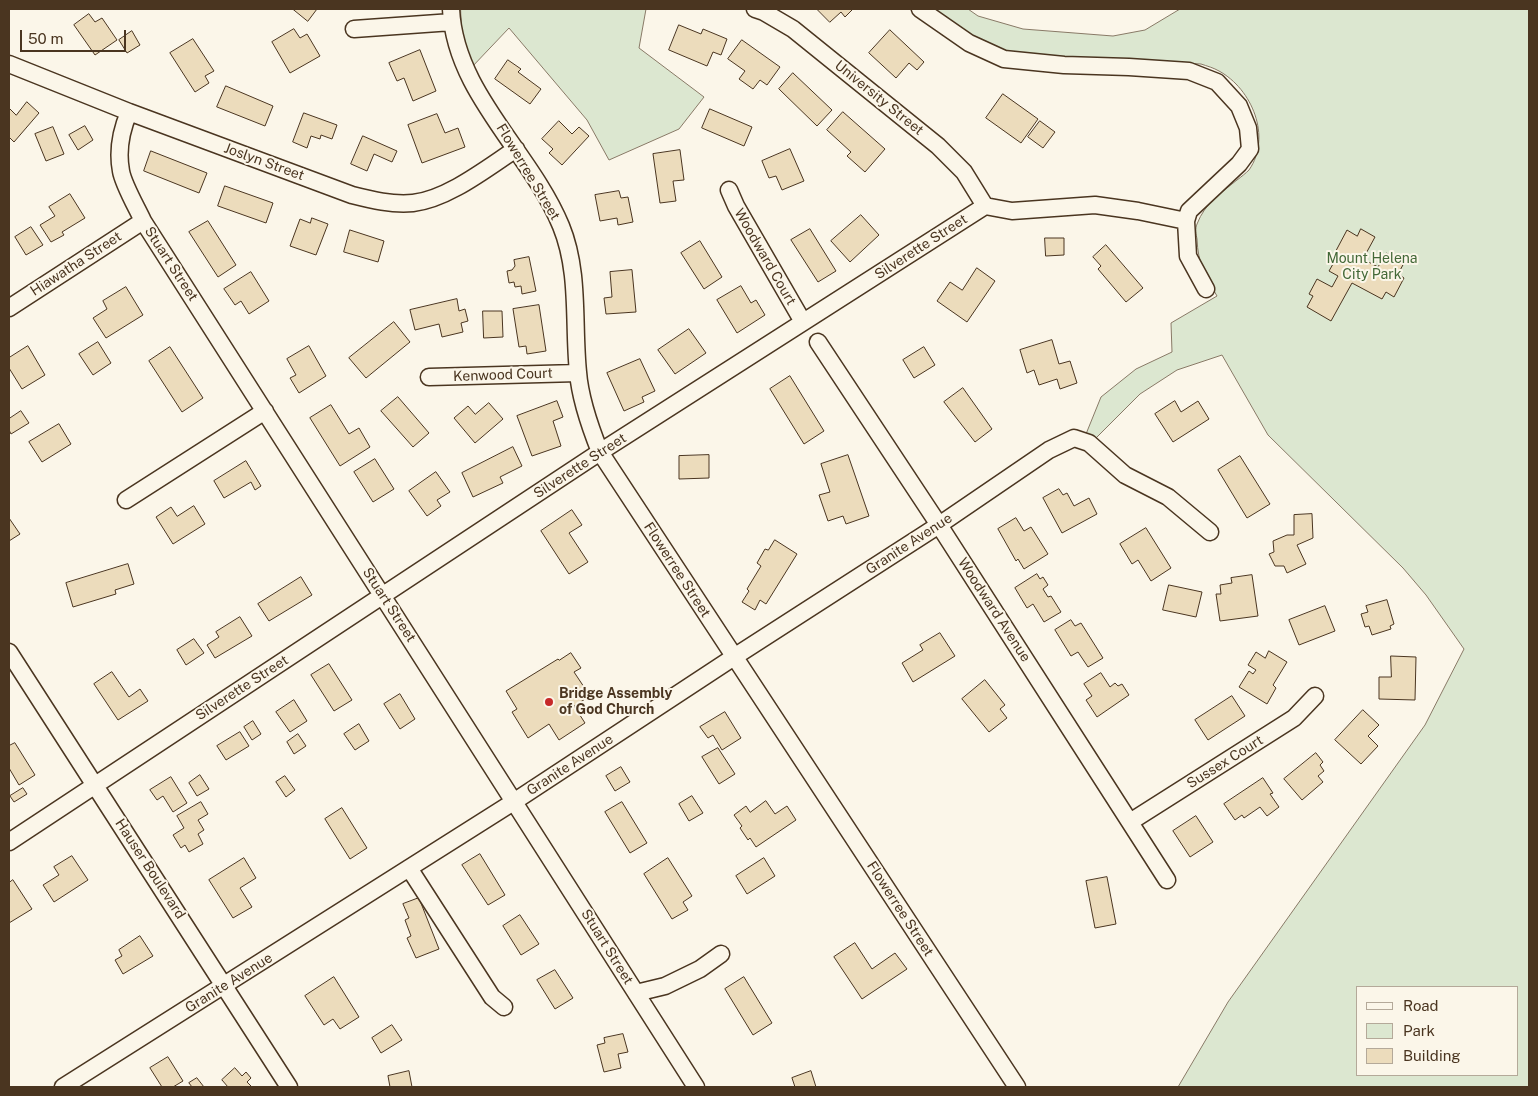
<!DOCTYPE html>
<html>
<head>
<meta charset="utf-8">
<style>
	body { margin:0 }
	#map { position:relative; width:1538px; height:1096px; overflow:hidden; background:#fbf6e9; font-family:"Public Sans",sans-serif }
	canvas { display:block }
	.frame { position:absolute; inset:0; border:10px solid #4a3520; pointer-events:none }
	.legend { position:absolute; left:1356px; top:986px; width:162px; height:90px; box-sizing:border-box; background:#fbf6e9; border:1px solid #b4a999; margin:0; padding:6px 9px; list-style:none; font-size:15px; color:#4a3520 }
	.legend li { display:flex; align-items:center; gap:10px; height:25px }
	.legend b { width:25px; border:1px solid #b4a999 }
	.scale { position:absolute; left:20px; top:30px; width:106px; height:22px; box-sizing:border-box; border:2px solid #4a3520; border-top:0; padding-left:6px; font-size:15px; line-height:18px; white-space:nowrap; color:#4a3520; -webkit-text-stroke:4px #fbf6e9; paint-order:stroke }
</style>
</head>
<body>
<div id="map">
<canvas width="1538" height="1096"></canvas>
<div class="frame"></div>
<ul class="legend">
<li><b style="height:6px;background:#fbf6e9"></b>Road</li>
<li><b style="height:14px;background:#dce7d0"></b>Park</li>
<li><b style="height:14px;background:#ecdcbc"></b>Building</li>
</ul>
<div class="scale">50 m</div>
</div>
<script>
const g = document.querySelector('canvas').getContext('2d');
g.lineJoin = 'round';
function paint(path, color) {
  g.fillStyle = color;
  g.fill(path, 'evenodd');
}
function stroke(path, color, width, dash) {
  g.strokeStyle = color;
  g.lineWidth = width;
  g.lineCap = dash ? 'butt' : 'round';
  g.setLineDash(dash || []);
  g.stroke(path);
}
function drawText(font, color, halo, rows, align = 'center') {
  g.font = font + ' "Public Sans",sans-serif';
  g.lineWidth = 4;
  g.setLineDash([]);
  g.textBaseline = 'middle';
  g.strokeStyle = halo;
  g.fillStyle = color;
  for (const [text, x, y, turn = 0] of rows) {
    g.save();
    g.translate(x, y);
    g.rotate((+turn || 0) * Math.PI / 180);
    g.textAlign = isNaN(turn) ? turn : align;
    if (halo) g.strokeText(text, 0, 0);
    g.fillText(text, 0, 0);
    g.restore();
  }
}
const green = new Path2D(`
	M 461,9 L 646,9 L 639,48 L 704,97 L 679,129 L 609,160 L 587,120 L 509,28 L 471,68 L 462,39 Z
	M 933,9 L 968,9 L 978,16 L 1023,29 L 1113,36 L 1145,30 L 1180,9 L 1529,9 L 1529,1087 L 1178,1087 L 1228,1002 L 1425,725 L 1464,649 L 1426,595 L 1403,568 L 1268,435 L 1222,355 L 1177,370 L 1140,394 L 1096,438 L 1086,434 L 1101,397 L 1136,369 L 1172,352 L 1171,323 L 1217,296 C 1205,275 1198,264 1197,239 C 1196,234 1195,229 1197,224 C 1205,203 1221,193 1237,180 C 1241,177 1246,173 1249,170 C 1272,137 1252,89 1219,71 C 1214,68 1207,66 1201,64 L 1055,56 L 1011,52 L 990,46 L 959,28 ZM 1357,987 L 1517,987 L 1517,1075 L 1357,1075 Z`);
const building = new Path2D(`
	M 293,9 L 317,9 L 308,21 Z
	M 817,9 L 853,9 L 845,17 L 841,12 L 830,22 Z
	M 89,14 L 95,22 L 102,18 L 117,40 L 95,55 L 74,25 Z
	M 679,25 L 701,34 L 703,29 L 727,39 L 721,55 L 713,52 L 707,66 L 669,50 Z
	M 294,29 L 300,38 L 307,34 L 320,56 L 290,73 L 272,42 Z
	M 890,30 L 924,62 L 917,70 L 909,63 L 896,78 L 869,53 Z
	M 132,31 L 140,45 L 127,53 L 119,40 Z
	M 193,39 L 214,71 L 205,76 L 209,83 L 195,92 L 170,53 Z
	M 742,40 L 780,67 L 767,85 L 760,80 L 753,89 L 739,79 L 745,71 L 728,59 Z
	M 420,50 L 436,91 L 413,101 L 404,78 L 397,81 L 389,63 Z
	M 508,60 L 521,69 L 518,72 L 541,89 L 530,104 L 495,79 Z
	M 793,73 L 832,110 L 817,126 L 779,89 Z
	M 226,86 L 273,106 L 265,126 L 217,107 Z
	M 1003,94 L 1038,119 L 1021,143 L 986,118 Z
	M 27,102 L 39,113 L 14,142 L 9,137 L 9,108 L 16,115 Z
	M 710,109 L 752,127 L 744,146 L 702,128 Z
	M 843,112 L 885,149 L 865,172 L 847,156 L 851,152 L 827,130 Z
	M 304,113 L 337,125 L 332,139 L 321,135 L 320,139 L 311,136 L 307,148 L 293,142 Z
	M 437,114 L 445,133 L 458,128 L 465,147 L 422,163 L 408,125 Z
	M 559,121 L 572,134 L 579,127 L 589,136 L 562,165 L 549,153 L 553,149 L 542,139 Z
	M 1040,121 L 1055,132 L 1043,148 L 1028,137 Z
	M 85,126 L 93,140 L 78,150 L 69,135 Z
	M 53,127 L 64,154 L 46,161 L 35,134 Z
	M 363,136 L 397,151 L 392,162 L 374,154 L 367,171 L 351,164 Z
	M 790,149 L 804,181 L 782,190 L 776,176 L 769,178 L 762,161 Z
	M 680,150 L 684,180 L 673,181 L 676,201 L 660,203 L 653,154 Z
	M 151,151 L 207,173 L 199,193 L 144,171 Z
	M 225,186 L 273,203 L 266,223 L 218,206 Z
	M 619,191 L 621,198 L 628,197 L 633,222 L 618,225 L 617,218 L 600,221 L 595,195 Z
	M 70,194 L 85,218 L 62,232 L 64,235 L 51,242 L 40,225 L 55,216 L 49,207 Z
	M 861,215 L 879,235 L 850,262 L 831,241 Z
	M 312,218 L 328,224 L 316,255 L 290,246 L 300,219 L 310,223 Z
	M 208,221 L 236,265 L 218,277 L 189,232 Z
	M 31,227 L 43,245 L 26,255 L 15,237 Z
	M 810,229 L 836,271 L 818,282 L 791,240 Z
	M 1361,229 L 1375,237 L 1363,259 L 1378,267 L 1386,253 L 1404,263 L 1398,274 L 1404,278 L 1394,297 L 1386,292 L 1382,299 L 1352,283 L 1331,321 L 1307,307 L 1313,296 L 1309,294 L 1317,279 L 1332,287 L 1338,276 L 1329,271 L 1333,264 L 1330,262 L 1347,230 L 1357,236 Z
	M 350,230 L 384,241 L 378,262 L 344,252 Z
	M 1045,238 L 1064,238 L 1064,255 L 1046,256 Z
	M 700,241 L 722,277 L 704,289 L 681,253 Z
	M 1106,245 L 1143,288 L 1126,302 L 1098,269 L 1101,266 L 1093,257 Z
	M 529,257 L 536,291 L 522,294 L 521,286 L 515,287 L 514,282 L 509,283 L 507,271 L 512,270 L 515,266 L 514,260 Z
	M 977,268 L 995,281 L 967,322 L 937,301 L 950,282 L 962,290 Z
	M 632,270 L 636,312 L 606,314 L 604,298 L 612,297 L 610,272 Z
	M 251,272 L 269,301 L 249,314 L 241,301 L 235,305 L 224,289 Z
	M 741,286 L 751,303 L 756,300 L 765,315 L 737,333 L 717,300 Z
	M 126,287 L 143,315 L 106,338 L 93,318 L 107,309 L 103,301 Z
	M 457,299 L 459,311 L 465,309 L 468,321 L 461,323 L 463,332 L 442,337 L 439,324 L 415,330 L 410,310 Z
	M 539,305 L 546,351 L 527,354 L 526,346 L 519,347 L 513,309 Z
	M 483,311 L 502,311 L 503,337 L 484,338 Z
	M 394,322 L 410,342 L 366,378 L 349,358 Z
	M 689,329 L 706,353 L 675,374 L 658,350 Z
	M 1052,340 L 1059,364 L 1070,361 L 1077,383 L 1060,389 L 1057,379 L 1039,385 L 1034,370 L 1027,373 L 1020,350 Z
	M 98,342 L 111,363 L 93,375 L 79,354 Z
	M 28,346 L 45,375 L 22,389 L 9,368 L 9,358 Z
	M 309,346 L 326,376 L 299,393 L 290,378 L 296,375 L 287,359 Z
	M 170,347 L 203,398 L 182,412 L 149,361 Z
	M 924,347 L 935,365 L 914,378 L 903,360 Z
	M 640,359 L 655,391 L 642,397 L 644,402 L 624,411 L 607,373 Z
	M 790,376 L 824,431 L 804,444 L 770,389 Z
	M 963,388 L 992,429 L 975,442 L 944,402 Z
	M 398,397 L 429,433 L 413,447 L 381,411 Z
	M 557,401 L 563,417 L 553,421 L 561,446 L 532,456 L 517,416 Z
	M 1175,401 L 1181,412 L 1198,401 L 1209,419 L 1173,442 L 1155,414 Z
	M 489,403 L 503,419 L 475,443 L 454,418 L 468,406 L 475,414 Z
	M 331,405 L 349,434 L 359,428 L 370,447 L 340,466 L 310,418 Z
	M 21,411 L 29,423 L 11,434 L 9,430 L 9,419 Z
	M 59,424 L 71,444 L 42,462 L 29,442 Z
	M 513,447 L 522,466 L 500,477 L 503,483 L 473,497 L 462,473 Z
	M 709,455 L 709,478 L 679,479 L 679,456 Z
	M 848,455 L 869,516 L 846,524 L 843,516 L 828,521 L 819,495 L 830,492 L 821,464 Z
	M 1240,456 L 1270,504 L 1247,518 L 1218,470 Z
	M 375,459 L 394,489 L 373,502 L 354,472 Z
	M 246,461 L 261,486 L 255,490 L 251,482 L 224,498 L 214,481 Z
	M 436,472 L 450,492 L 437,500 L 441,506 L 427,516 L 409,491 Z
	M 1059,489 L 1063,495 L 1067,493 L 1074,506 L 1089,498 L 1097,514 L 1062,533 L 1043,498 Z
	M 194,506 L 205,524 L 173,544 L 156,517 L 171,507 L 177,516 Z
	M 572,510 L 582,525 L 569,533 L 588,562 L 569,574 L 541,531 Z
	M 1312,514 L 1313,538 L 1297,545 L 1306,564 L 1287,573 L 1284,566 L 1275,566 L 1269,554 L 1274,552 L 1273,541 L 1287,535 L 1294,535 L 1294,515 Z
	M 9,518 L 20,534 L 9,541 Z
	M 1016,518 L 1024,531 L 1031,527 L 1048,554 L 1024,569 L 1018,559 L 1016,561 L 998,529 Z
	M 1146,528 L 1171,568 L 1151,581 L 1138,560 L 1132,564 L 1120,544 Z
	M 775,540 L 797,554 L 766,604 L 760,600 L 755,610 L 742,602 L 749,591 L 747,589 L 761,566 L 757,563 L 765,549 L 768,550 Z
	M 128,564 L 134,584 L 115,590 L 116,594 L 73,607 L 66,583 Z
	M 1037,574 L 1040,579 L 1043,577 L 1048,585 L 1043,589 L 1048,597 L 1051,596 L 1061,612 L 1044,622 L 1033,604 L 1027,608 L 1015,588 Z
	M 1252,575 L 1258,616 L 1220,621 L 1216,594 L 1221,594 L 1220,585 L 1232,583 L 1231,578 Z
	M 301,577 L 312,595 L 269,621 L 258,604 Z
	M 1169,585 L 1202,592 L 1196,617 L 1163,610 Z
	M 1387,600 L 1394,624 L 1390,626 L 1391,629 L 1372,635 L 1369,626 L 1365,627 L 1361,614 L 1368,612 L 1366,606 Z
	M 1325,606 L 1335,631 L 1299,645 L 1289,620 Z
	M 240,617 L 252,636 L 215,658 L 207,645 L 219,637 L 216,632 Z
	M 1071,620 L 1075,626 L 1081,623 L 1103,658 L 1088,667 L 1078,652 L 1071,656 L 1055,630 Z
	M 940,633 L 955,656 L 913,682 L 902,663 L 923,650 L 920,645 Z
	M 194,639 L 204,653 L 186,665 L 177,650 Z
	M 1269,651 L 1287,662 L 1273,685 L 1276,688 L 1267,704 L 1239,687 L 1249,671 L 1253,674 L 1256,670 L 1248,665 L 1256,652 L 1265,658 Z
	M 571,653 L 581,668 L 574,672 L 590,696 L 574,706 L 585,723 L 559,740 L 549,724 L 528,738 L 512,712 L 517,709 L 506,691 L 558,659 L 559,660 Z
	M 1391,656 L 1416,657 L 1415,700 L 1379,699 L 1379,677 L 1391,677 Z
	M 329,664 L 352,700 L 334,711 L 311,675 Z
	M 112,672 L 129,697 L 140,689 L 148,701 L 118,720 L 94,684 Z
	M 1101,673 L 1110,687 L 1115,683 L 1118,686 L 1122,684 L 1129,695 L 1097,717 L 1086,700 L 1092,696 L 1084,684 Z
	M 985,680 L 1005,705 L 1000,709 L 1007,718 L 989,732 L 962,699 Z
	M 400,694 L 415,719 L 400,729 L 384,704 Z
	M 1232,696 L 1245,716 L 1208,740 L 1195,720 Z
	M 294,700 L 307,721 L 290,732 L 276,712 Z
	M 1363,710 L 1379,725 L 1368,736 L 1378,746 L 1361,764 L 1335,740 Z
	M 725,712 L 741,738 L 722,750 L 713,735 L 708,738 L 700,727 Z
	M 253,721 L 261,734 L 252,740 L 244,727 Z
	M 359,724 L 369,741 L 355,750 L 344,734 Z
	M 240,732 L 249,746 L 226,760 L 217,746 Z
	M 298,734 L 306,746 L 294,754 L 287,742 Z
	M 15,743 L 35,775 L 19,785 L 9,768 L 9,746 Z
	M 718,748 L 735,774 L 719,784 L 702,757 Z
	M 1316,753 L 1323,762 L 1320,765 L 1324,771 L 1318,776 L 1323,782 L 1302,800 L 1284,779 Z
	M 621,767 L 630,782 L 615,791 L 606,776 Z
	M 200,775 L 209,789 L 197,796 L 189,783 Z
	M 285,776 L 295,790 L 286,797 L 276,782 Z
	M 171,777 L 187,803 L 173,812 L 163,796 L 157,800 L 150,790 Z
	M 1263,778 L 1273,793 L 1270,794 L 1279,807 L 1267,816 L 1260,807 L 1244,818 L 1242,815 L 1235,820 L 1224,804 Z
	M 23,788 L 27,794 L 14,802 L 10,796 Z
	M 692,796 L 703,813 L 689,821 L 679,804 Z
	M 766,801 L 775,814 L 787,806 L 796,820 L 756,847 L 750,838 L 748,840 L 740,828 L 742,826 L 734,815 L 746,806 L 750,812 Z
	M 201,802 L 208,814 L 198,820 L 204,830 L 198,834 L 203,844 L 189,852 L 185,845 L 181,848 L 173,835 L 184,828 L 177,816 Z
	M 622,802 L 647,843 L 630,853 L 605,812 Z
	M 342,808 L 367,848 L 350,859 L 325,819 Z
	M 1196,816 L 1213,842 L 1190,857 L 1173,831 Z
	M 480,854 L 505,895 L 488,905 L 462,865 Z
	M 72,856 L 88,880 L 54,902 L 43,885 L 59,875 L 54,867 Z
	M 244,858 L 256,878 L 240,888 L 252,907 L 233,918 L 209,880 Z
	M 668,858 L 692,896 L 683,902 L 688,910 L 672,919 L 644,874 Z
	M 764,858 L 775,876 L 747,894 L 736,876 Z
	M 1107,877 L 1116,924 L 1095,928 L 1086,881 Z
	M 13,880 L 32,909 L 9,923 L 9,883 Z
	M 419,898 L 439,949 L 416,958 L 407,938 L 411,936 L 405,920 L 409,918 L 403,904 Z
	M 520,915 L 539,944 L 521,955 L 503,926 Z
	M 140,936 L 153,956 L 123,974 L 115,960 L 122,956 L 119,950 Z
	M 855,943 L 872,969 L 895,953 L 907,969 L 862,999 L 834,957 Z
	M 555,970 L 573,998 L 555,1009 L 537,980 Z
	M 334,977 L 359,1017 L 340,1029 L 333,1019 L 324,1025 L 305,996 Z
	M 744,977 L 772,1023 L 753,1035 L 725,989 Z
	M 392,1025 L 402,1040 L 381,1053 L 372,1038 Z
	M 623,1034 L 628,1052 L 618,1054 L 621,1068 L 604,1072 L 597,1045 L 605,1043 L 604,1038 Z
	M 168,1057 L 183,1081 L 173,1087 L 162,1087 L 150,1068 Z
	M 235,1068 L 242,1076 L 246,1072 L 251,1078 L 247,1082 L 252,1087 L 228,1087 L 222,1080 Z
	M 409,1071 L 412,1087 L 390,1087 L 388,1076 Z
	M 811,1071 L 816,1087 L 795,1087 L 792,1078 Z
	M 197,1078 L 204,1087 L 192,1087 L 189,1083 Z`);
const minor = new Path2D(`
	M 451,9 C 455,93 530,151 561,226 C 580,272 573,324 578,372 C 580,399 590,427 600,452 L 1017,1087
	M 755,9 L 764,12 L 793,29 L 938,146 L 964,172 L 985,206
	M 920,9 L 969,43 L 1004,59 L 1064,65 L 1129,67 L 1189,71 L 1217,82 L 1239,106 L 1248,128 L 1250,149 L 1239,164 L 1189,211 L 1186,221 L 1188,256 L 1206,289
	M 354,29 L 452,22
	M 9,64 L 129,112 L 352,195 C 372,200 392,205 413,203 C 448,199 487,168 516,149
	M 129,112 C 121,131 117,150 121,171 C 123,184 137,208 143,221 L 696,1087
	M 729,190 L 736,206 L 803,322
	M 9,308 L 143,221
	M 818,342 L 939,525 L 1167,880
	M 429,377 L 578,373
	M 126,500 L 265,411
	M 9,652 L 289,1087
	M 1130,822 L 1294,718 L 1315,696
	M 9,842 L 600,452 L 985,206 L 1012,211 L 1095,205 L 1138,211 L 1186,221
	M 409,868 L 492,997 L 504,1007
	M 636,993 L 665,986 L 700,969 L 721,954
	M 63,1087 L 515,801 L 734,657 L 939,525 L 1049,450 L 1074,438 L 1089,443 L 1125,475 L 1168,497 L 1210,532`);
const markers = [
	[549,702,5,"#c62828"]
];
const streetNames = [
	["University Street",879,98,39],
	["Joslyn Street",264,162,20],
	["Flowerree Street",528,172,59],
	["Silverette Street",921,247,-33],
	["Woodward Court",765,257,60],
	["Hiawatha Street",76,264,-33],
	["Stuart Street",171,264,57],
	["Kenwood Court",503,375,-2],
	["Silverette Street",580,466,-33],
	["Granite Avenue",909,544,-33],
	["Flowerree Street",677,570,57],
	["Stuart Street",389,605,57],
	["Woodward Avenue",994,610,57],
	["Silverette Street",242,688,-33],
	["Sussex Court",1225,762,-32],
	["Granite Avenue",570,765,-33],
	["Hauser Boulevard",150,869,57],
	["Flowerree Street",900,909,57],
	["Stuart Street",607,947,58],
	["Granite Avenue",229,983,-32]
];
const parkNames = [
	["Mount Helena",1372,259],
	["City Park",1372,275]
];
const poiNames = [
	["Bridge Assembly",559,694],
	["of God Church",559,710]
];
paint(green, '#dce7d0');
stroke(green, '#887966', 1);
paint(building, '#ecdcbc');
stroke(building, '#4a3520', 1);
stroke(minor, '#4a3520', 19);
stroke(minor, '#fbf6e9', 16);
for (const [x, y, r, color] of markers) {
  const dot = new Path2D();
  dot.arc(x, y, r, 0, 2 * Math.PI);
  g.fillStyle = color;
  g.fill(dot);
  stroke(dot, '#fbf6e9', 2);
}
drawText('14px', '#4a3520', '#fbf6e9', streetNames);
drawText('14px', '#436837', '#fbf6e9', parkNames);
drawText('bold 14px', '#4a3520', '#fbf6e9', poiNames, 'left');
</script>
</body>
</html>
